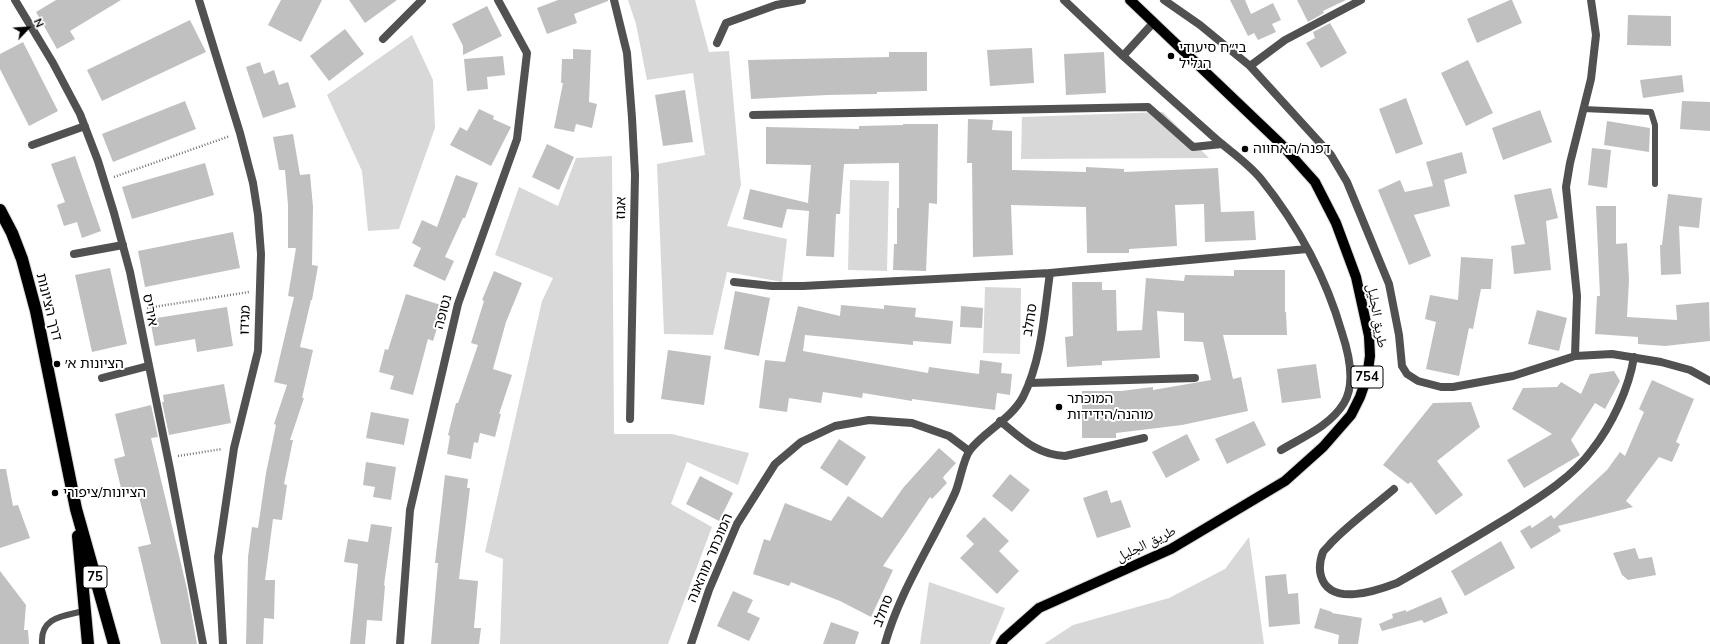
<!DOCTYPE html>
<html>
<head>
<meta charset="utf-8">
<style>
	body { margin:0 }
	#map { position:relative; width:1710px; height:644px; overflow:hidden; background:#fff; font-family:Mulish,sans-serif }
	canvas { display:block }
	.north { position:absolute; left:8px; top:8px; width:40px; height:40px; -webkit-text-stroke:3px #fff; paint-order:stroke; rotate:65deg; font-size:11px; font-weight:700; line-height:16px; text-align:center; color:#000 }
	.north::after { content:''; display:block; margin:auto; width:14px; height:18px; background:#000; clip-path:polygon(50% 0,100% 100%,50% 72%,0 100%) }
</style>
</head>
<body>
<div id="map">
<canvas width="1710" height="644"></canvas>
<div class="north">N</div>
</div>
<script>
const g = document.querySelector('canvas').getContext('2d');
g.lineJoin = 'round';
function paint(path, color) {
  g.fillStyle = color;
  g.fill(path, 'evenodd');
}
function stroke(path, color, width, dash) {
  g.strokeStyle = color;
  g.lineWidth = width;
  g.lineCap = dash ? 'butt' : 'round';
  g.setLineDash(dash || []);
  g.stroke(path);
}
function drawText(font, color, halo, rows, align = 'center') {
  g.font = font + ' Mulish,"Noto Naskh Arabic","Noto Sans Hebrew",sans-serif';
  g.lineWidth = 4;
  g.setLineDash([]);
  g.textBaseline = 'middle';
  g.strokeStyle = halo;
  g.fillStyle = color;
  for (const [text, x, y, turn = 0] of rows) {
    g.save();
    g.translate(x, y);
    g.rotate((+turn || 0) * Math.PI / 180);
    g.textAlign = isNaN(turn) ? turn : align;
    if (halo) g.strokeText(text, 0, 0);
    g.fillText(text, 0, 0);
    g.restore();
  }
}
const green = new Path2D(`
	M 628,0 L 695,0 L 709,52 L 729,51 L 741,185 L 727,226 L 787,239 L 782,282 L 727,272 L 713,335 L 664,334 L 657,164 L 705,155 L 693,73 L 647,80 L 636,24 Z
	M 412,35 L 433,80 L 435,128 L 399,229 L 368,231 L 362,171 L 327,95 Z
	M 1163,112 L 1209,158 L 1021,159 L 1022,117 Z
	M 612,156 L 614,434 L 672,434 L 749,453 L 738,485 L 687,462 L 671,504 L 712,527 L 668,644 L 500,644 L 503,559 L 485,552 L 542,301 L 553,278 L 495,255 L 519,187 L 558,206 L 576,158 Z
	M 850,180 L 889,181 L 887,271 L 848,270 Z
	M 985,287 L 1021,288 L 1020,354 L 983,353 Z
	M 1249,537 L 1264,644 L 1044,644 L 1073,625 L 1169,598 L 1225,569 Z
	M 929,582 L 1005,608 L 990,644 L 920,644 Z`);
const building = new Path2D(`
	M 56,0 L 121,0 L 70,31 L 75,39 L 57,49 L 36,12 Z
	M 281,0 L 322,0 L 301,42 L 268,25 Z
	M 349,0 L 397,0 L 365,23 Z
	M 558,0 L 608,0 L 608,1 L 574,14 L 577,23 L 547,34 L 537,8 Z
	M 1230,0 L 1245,0 L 1251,14 L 1273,3 L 1281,20 L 1272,24 L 1276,32 L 1258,40 L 1254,33 L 1248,36 Z
	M 1297,0 L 1346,0 L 1323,11 L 1324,13 L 1308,22 Z
	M 1510,0 L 1512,0 L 1522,23 L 1477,43 L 1467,19 Z
	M 487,6 L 502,36 L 463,55 L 463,46 L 452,24 Z
	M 1628,15 L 1671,16 L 1671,46 L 1627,45 Z
	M 190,20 L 206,52 L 102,101 L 87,70 Z
	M 1330,23 L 1347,53 L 1321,68 L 1306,43 L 1315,38 L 1313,32 Z
	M 345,29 L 364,54 L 329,81 L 310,56 Z
	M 23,42 L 58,111 L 29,126 L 0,69 L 0,54 Z
	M 1032,48 L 1034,83 L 990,86 L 987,50 Z
	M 573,49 L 591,50 L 589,102 L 597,104 L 592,128 L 576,124 L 574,132 L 554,128 L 563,83 L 561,83 L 562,59 L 573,59 Z
	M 889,52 L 927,52 L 927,91 L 877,92 L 877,94 L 827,95 L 751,99 L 748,60 L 889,57 Z
	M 1104,52 L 1106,93 L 1066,95 L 1064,54 Z
	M 503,56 L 505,75 L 487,77 L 488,89 L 467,91 L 464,59 Z
	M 1468,60 L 1493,113 L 1466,126 L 1441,73 Z
	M 260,62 L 264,74 L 274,70 L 279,85 L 288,82 L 296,107 L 263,118 L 246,67 Z
	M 1682,75 L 1684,92 L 1643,98 L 1640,80 Z
	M 685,90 L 693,142 L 663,146 L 655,95 Z
	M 1406,98 L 1423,144 L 1396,154 L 1379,109 Z
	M 185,101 L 196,129 L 113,162 L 102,134 Z
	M 1682,101 L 1710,102 L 1710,131 L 1680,129 Z
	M 479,109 L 494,116 L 493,119 L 511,127 L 491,166 L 450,145 L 460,127 L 467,131 Z
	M 1540,110 L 1552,142 L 1503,160 L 1492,128 Z
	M 968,119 L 993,120 L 992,130 L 1012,131 L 1012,170 L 1086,172 L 1086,167 L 1124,169 L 1124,172 L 1218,168 L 1221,212 L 1254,211 L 1256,240 L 1205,242 L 1204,204 L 1175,205 L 1177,246 L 1129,249 L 1129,253 L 1087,253 L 1086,207 L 1011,205 L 1013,255 L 973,257 L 972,163 L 967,163 Z
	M 1607,121 L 1650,128 L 1649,152 L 1604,145 Z
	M 903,124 L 938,124 L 937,204 L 929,203 L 926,271 L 893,270 L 894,244 L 897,244 L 897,208 L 899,208 L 899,163 L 844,164 L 840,214 L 836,214 L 834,257 L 806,256 L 809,211 L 787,209 L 782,228 L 743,219 L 750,189 L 808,203 L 811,165 L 766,164 L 766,127 L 859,129 L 859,126 L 903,125 Z
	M 293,134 L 300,175 L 310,174 L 313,207 L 312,265 L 318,266 L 312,300 L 311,300 L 300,347 L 313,350 L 302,398 L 304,398 L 290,440 L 293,440 L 284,484 L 287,485 L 282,520 L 273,519 L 265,580 L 275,580 L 274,619 L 264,618 L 263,644 L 246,644 L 248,557 L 252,527 L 258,528 L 266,473 L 276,425 L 274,424 L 287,385 L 274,382 L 294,297 L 288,296 L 296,248 L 288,248 L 288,205 L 285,170 L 279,170 L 273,137 Z
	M 547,144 L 574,157 L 559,190 L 532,177 Z
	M 1592,148 L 1611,150 L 1607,188 L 1588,185 Z
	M 1462,152 L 1467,173 L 1444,180 L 1450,206 L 1414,215 L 1431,256 L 1409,265 L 1378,190 L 1400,180 L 1405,192 L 1433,186 L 1426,162 Z
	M 75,156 L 101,231 L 82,238 L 77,222 L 64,226 L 57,205 L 65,202 L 51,164 Z
	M 205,163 L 214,195 L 132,219 L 122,187 Z
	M 456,175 L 478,183 L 465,218 L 463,218 L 445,257 L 454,261 L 445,281 L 413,266 L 421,248 L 412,243 L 422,220 L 437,227 Z
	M 1551,188 L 1558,218 L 1546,221 L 1551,270 L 1514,274 L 1511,246 L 1525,244 L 1514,195 Z
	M 1668,194 L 1702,198 L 1699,228 L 1679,226 L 1681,274 L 1661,275 L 1660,245 L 1662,245 Z
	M 1596,206 L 1616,206 L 1616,244 L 1627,243 L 1629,280 L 1627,317 L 1677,320 L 1676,305 L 1709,302 L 1710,341 L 1665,346 L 1638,344 L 1638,337 L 1595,334 L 1597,296 L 1600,296 Z
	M 233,232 L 240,268 L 145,287 L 138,251 Z
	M 1461,257 L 1493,259 L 1491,289 L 1481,289 L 1473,329 L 1469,328 L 1459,376 L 1426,369 L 1436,322 L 1425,319 L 1430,295 L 1458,300 Z
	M 110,268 L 127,344 L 92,352 L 75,275 Z
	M 1234,270 L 1285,270 L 1285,312 L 1286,312 L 1287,335 L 1223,335 L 1233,379 L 1241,377 L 1248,411 L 1182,425 L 1116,433 L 1116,438 L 1082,438 L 1082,391 L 1121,391 L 1153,387 L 1153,390 L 1211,380 L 1203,342 L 1184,341 L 1184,313 L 1157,311 L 1160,358 L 1102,361 L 1102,365 L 1067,367 L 1065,337 L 1073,336 L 1072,282 L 1102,282 L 1102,290 L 1116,290 L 1117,331 L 1142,330 L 1146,278 L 1184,281 L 1185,275 L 1234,276 Z
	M 494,271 L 522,283 L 506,322 L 493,369 L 512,375 L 499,414 L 501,414 L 495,437 L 480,433 L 478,443 L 474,442 L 471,459 L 447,454 L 450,436 L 448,435 L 456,403 L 458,403 L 478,345 L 471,343 L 484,301 L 482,300 Z
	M 735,291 L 770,298 L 759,356 L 724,349 Z
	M 406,294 L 444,306 L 433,341 L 428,339 L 413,395 L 390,389 L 394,376 L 379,372 L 385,349 L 388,350 Z
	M 841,305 L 884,309 L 884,305 L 916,308 L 915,317 L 953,321 L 951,344 L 913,341 L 913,345 L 805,335 L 803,351 L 928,373 L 929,367 L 979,374 L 980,360 L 1002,363 L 1001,373 L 1012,374 L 1010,395 L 997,393 L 995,410 L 912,399 L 912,401 L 863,393 L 862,398 L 823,392 L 821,403 L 789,398 L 787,412 L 759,408 L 765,360 L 785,362 L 798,306 L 840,316 Z
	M 961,306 L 983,308 L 982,328 L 960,327 Z
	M 227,307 L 233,346 L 197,352 L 195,339 L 155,346 L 150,319 Z
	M 1537,310 L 1567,318 L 1559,351 L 1528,344 Z
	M 668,350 L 711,356 L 704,405 L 661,399 Z
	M 1316,364 L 1321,398 L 1282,403 L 1277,369 Z
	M 1614,371 L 1620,381 L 1605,409 L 1595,403 L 1571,440 L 1580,455 L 1524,488 L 1507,460 L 1552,434 L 1512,409 L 1523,388 L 1557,387 L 1561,382 L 1581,394 L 1590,374 Z
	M 1652,380 L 1694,399 L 1676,442 L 1680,444 L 1672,462 L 1659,457 L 1626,501 L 1633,507 L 1558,526 L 1561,531 L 1531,549 L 1520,531 L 1530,525 L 1532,528 L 1551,515 L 1554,519 L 1607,470 L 1620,452 L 1625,456 L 1644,412 L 1639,409 Z
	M 224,384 L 231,423 L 169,435 L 162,402 L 164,402 L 163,395 Z
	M 1471,402 L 1480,427 L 1437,461 L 1463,495 L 1436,515 L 1411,482 L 1408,484 L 1383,465 L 1433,403 Z
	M 151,405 L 158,437 L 151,438 L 187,589 L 197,644 L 161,644 L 138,547 L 151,544 L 137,489 L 122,492 L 114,459 L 125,456 L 115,414 Z
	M 371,412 L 409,419 L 404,445 L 366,438 Z
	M 1254,421 L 1266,445 L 1227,464 L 1215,439 Z
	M 1187,434 L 1200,460 L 1166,478 L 1152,452 Z
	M 839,439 L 866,457 L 847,486 L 820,468 Z
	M 939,448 L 956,463 L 944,476 L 943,478 L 947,483 L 932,499 L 930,497 L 883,566 L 893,570 L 871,617 L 840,601 L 791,582 L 789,586 L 753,574 L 764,539 L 770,541 L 785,503 L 831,521 L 848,496 L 882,518 L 903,488 Z
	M 366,462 L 396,467 L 391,500 L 373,497 L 375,487 L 363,485 Z
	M 0,469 L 6,469 L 13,506 L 18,505 L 30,538 L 0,548 Z
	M 1010,474 L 1030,490 L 1012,512 L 992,496 Z
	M 445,475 L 468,479 L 467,488 L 470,488 L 459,579 L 478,581 L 474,628 L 481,628 L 479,644 L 431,644 L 438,563 L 435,563 Z
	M 700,476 L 733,493 L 719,521 L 686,504 Z
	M 1107,490 L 1111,503 L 1121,500 L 1131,527 L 1097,538 L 1083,498 Z
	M 984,517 L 1009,541 L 999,551 L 1019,571 L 997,594 L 960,558 L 974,544 L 966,536 Z
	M 371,524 L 392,527 L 384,585 L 385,586 L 382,621 L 367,620 L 365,644 L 350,644 L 358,564 L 344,562 L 348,539 L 368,542 Z
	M 1501,541 L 1515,568 L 1465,596 L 1451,571 Z
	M 1635,548 L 1639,559 L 1652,557 L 1656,575 L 1628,580 L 1622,575 L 1613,553 Z
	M 0,571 L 26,605 L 24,630 L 28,630 L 29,644 L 0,644 Z
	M 1286,574 L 1288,594 L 1298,593 L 1300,624 L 1269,627 L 1265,576 Z
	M 733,591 L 753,600 L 747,612 L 760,618 L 749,641 L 717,626 Z
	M 1441,597 L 1448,613 L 1424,623 L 1422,620 L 1382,631 L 1379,624 L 1393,618 L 1392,614 L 1406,610 L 1406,612 Z
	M 1320,608 L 1332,612 L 1332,613 L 1362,618 L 1358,644 L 1338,644 L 1339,635 L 1314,628 Z
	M 831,622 L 859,632 L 855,644 L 823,644 Z`);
const path = new Path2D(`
	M 114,177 L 230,136
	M 147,308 L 249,292
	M 178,456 L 222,449`);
const lane = new Path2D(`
	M 1583,109 L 1651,112 L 1655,125 L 1655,184
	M 42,644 C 40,617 63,616 84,611`);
const street = new Path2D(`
	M 15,0 L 53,63 L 80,114 L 98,161 L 114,213 L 130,272 L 170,469 L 203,644
	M 199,0 L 240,133 L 253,183 L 258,215 L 261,254 L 258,351 L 234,448 L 218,557 L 223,644
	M 614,0 L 627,53 L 632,118 L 635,175 L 630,419
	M 1064,0 L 1123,56
	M 1164,0 L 1200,25 L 1250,66 L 1331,155 L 1347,182 L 1389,284 L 1399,335 L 1402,366 L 1407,374 L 1418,381 L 1441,387 L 1453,387 L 1513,376 L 1575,356 L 1612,354 L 1661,362 L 1690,370 L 1710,381
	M 1154,22 L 1123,56 C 1154,84 1185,111 1216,139 C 1231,152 1248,163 1261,179 C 1297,224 1326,277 1342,333 C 1349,354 1356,383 1344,403 C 1330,426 1303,437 1281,450
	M 383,39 L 422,0
	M 717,43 L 726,23 L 776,5 L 802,0
	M 1250,66 L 1285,40 L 1361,0
	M 753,115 L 1148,107 L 1193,147 L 1222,144
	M 32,145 L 85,126
	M 74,254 L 123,245
	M 1050,273 L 1307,249
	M 734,282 L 772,286 L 803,286 L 1050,273 C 1044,314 1042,359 1023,397 C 1011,419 985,431 970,450 C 963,459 960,482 955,493 C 932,544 900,590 885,644
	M 1575,356 L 1577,296 L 1566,187 L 1570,163 L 1591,79 L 1596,35 L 1591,0
	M 102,378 L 148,366
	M 1029,383 L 1195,378
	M 1000,421 C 1021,438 1037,455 1065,456 L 1144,438
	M 1394,489 C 1373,507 1350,523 1331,543 C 1329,546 1325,549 1323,552 C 1320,560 1319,569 1321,576 C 1330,607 1376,591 1397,583 C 1434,562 1471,540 1507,518 C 1537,499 1571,479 1592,450 C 1612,425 1629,388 1634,357
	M 400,644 L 410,510 L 458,304 L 517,139 L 527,53 L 498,0
	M 691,644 L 709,590 L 737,524 L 775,464 L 801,442 L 835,426 L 869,420 L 912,423 L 949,436 L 969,451`);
const primary = new Path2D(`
	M 1001,644 L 1004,639 L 1039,608 L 1171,549 L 1285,481 L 1323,447 L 1351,415 L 1360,397 L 1367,377 L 1370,356 L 1369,336 L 1356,277 L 1336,223 L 1315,182 L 1281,144 L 1130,0`);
const highway = new Path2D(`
	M 0,210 L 12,233 L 22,259 L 36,311 L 76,509 L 114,644
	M 78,536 L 88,644`);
const markers = [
	[1171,56,4,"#000"],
	[1245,149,4,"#000"],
	[57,364,4,"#000"],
	[1059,407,4,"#000"],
	[55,493,4,"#000"]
];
const shields = [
	[1367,377,32],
	[95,577,24]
];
const shieldNames = [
	["754",1367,377],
	["75",95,577]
];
const poiNames = [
	["בי״ח סיעודי",1179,48],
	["הגליל",1179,64],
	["דפנה/האחווה",1253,149],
	["הציונות א׳",65,364],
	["המוכתר",1067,399],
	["מוהנה/הידידות",1067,415],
	["הציונות/ציפורי",63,493]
];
const streetNames = [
	["אגוז",621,208,-89],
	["דרך הציונות",49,307,76],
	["איריס",150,310,79],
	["נטופה",443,312,-75],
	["طريق الجليل",1377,316,80],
	["מגידו",245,320,-88],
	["סחלב",1030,320,-81],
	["طريق الجليل",1146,544,-26],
	["המוכתר מוהאנה",710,558,-67],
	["סחלב",883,611,-69]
];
paint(green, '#d8d8d8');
paint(building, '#c0c0c0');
stroke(primary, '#dbdbdb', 12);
stroke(highway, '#dbdbdb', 14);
stroke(path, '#737373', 2.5, [1, 2]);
stroke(lane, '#515151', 6);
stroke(street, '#515151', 8);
stroke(primary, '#000', 10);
stroke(highway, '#000', 12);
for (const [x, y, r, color] of markers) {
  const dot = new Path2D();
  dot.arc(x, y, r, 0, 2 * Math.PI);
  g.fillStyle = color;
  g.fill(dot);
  stroke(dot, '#fff', 1.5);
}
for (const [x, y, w] of shields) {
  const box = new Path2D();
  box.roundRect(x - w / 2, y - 11, w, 22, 3);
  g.fillStyle = '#fff';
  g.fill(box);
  stroke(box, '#000', 1);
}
drawText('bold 13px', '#000', null, shieldNames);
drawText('14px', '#000', '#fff', poiNames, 'left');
drawText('14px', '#000', '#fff', streetNames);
</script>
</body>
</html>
